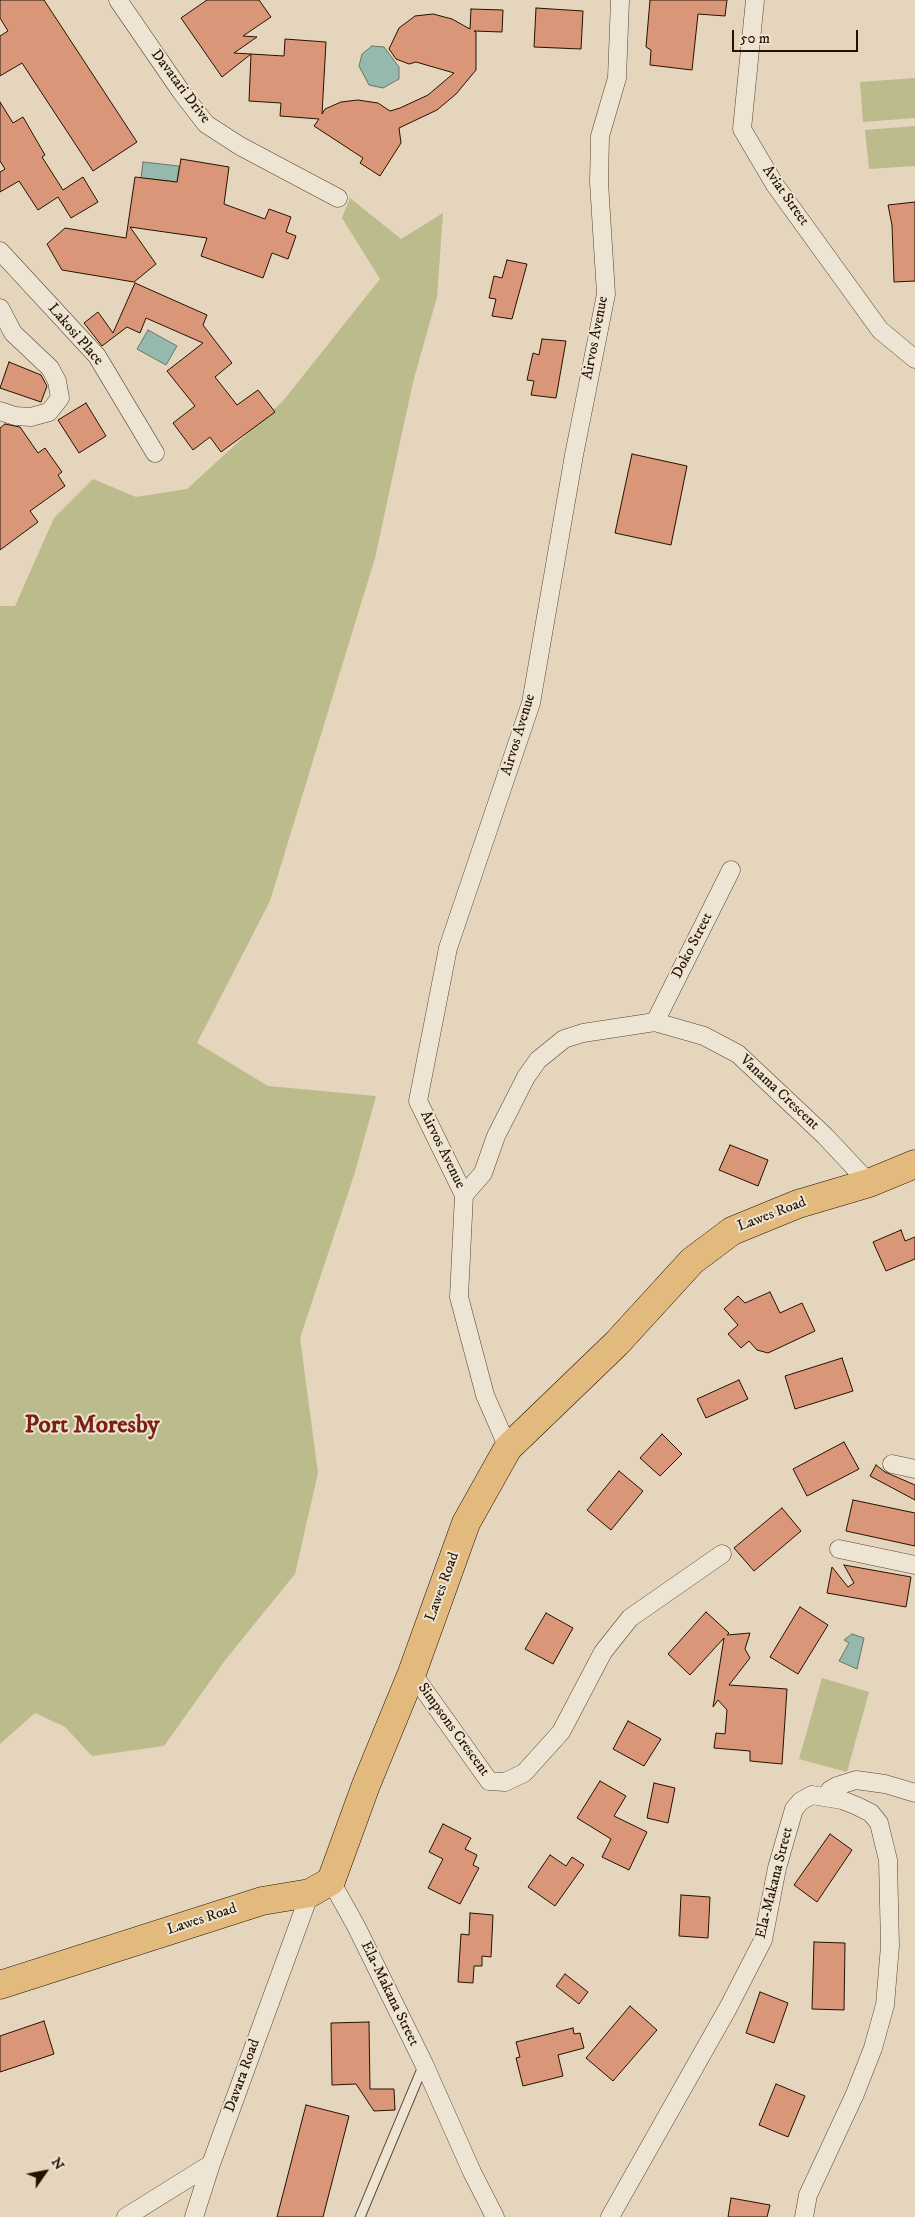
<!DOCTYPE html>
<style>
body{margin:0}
#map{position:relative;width:915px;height:2217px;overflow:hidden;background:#e5d5bc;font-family:"IM FELL DW Pica",serif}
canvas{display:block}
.north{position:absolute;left:20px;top:2147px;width:50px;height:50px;-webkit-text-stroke:4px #eee4d3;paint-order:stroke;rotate:57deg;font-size:14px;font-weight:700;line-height:20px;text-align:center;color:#251200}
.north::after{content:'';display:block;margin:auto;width:18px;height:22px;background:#251200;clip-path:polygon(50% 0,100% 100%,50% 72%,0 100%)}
.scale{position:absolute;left:732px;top:30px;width:126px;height:22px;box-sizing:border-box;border:2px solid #251200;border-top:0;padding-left:6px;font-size:15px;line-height:18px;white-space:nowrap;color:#251200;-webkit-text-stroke:4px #eee4d3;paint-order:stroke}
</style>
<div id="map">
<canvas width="915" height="2217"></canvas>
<div class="north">N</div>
<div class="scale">50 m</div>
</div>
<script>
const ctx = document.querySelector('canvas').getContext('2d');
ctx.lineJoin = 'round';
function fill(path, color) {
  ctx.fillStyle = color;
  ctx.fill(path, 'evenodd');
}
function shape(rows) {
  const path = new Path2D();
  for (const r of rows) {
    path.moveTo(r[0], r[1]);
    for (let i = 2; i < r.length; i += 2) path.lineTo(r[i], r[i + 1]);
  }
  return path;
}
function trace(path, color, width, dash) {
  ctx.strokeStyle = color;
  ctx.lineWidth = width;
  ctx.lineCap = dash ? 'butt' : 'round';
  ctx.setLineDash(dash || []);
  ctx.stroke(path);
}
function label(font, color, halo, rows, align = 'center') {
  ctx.font = font + ' "IM FELL DW Pica",serif';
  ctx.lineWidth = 4;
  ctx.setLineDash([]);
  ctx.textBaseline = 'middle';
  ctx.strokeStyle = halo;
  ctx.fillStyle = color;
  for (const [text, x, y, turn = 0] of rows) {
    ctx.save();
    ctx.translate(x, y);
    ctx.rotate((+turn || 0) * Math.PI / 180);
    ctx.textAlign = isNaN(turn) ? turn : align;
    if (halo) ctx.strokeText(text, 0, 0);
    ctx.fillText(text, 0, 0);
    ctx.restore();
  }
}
fill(shape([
 [915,78,915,118,863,122,860,82],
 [915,126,915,166,869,169,865,130],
 [350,198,401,239,443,213,437,297,413,382,375,558,270,901,197,1043,268,1086,376,1096,355,1172,300,1338,318,1473,295,1574,226,1659,164,1746,92,1756,65,1727,35,1713,0,1744,0,606,15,606,54,518,93,479,136,497,187,489,283,401,380,279,342,218],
 [822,1678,869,1692,847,1772,799,1759]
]), '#bbbb8c');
const water = shape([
 [372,46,384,47,399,67,399,79,383,88,369,85,359,66,362,54,372,46],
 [143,162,179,166,177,182,141,178,143,162],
 [148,330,177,346,166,365,137,349,148,330],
 [852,1634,864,1638,857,1669,839,1661,849,1643,844,1640,852,1634]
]);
fill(water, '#96b9ae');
trace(water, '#697668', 1);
const building = shape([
 [0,0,44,0,137,142,93,171,22,63,0,76,0,36,8,31,0,18,0,0],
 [207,0,259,0,271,17,243,36,257,37,234,53,251,54,222,77,181,18,207,0],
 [650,0,727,0,725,16,698,14,692,70,650,65,651,50,646,47,650,0],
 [536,8,583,11,581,49,534,47,536,8],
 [471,9,503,10,502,32,474,31,476,32,476,70,456,94,437,110,399,128,401,143,380,176,360,163,363,158,314,126,319,119,280,116,281,103,249,101,251,54,284,56,285,39,326,42,322,114,325,109,341,102,358,100,378,103,390,111,400,108,428,95,454,73,416,62,409,64,396,59,389,49,399,28,415,16,433,14,452,19,470,29,471,9],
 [0,102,13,123,23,117,45,155,42,157,63,190,83,177,98,202,71,218,58,197,38,210,19,181,0,192,0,172,5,169,0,161,0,102],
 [181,159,229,167,224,204,265,219,269,209,291,217,286,232,296,236,288,259,272,253,263,278,201,256,207,238,130,227,156,264,134,282,62,270,47,244,65,228,126,238,135,177,177,182,181,159],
 [915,202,915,281,894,282,892,225,888,205,915,202],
 [507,260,527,264,512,319,492,316,496,299,489,298,494,276,502,278,507,260],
 [135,283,207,315,203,325,232,363,215,377,237,405,258,390,275,412,221,452,210,437,193,450,173,423,195,406,167,371,203,343,146,318,140,333,127,327,102,346,84,323,98,312,113,333,135,283],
 [542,339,566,341,556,398,531,395,534,381,527,380,533,353,539,355,542,339],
 [9,362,41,375,47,386,41,402,0,388,9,362],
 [86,403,106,436,79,453,58,420,86,403],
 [5,424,20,427,38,453,45,448,62,472,58,475,65,486,30,511,38,522,0,550,0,428,5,424],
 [632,454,687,466,671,545,615,533,632,454],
 [730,1145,768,1160,758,1186,719,1170,730,1145],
 [901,1230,905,1241,915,1237,915,1259,886,1271,873,1242,901,1230],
 [770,1292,780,1313,802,1303,815,1331,768,1353,757,1350,749,1341,741,1348,728,1334,738,1325,724,1309,738,1296,745,1303,770,1292],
 [842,1358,853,1391,795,1409,785,1376,842,1358],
 [739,1380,748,1399,706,1418,697,1399,739,1380],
 [662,1434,682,1454,660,1476,640,1458,662,1434],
 [844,1442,859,1469,807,1496,793,1469,844,1442],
 [876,1465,885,1472,915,1485,915,1500,870,1476,876,1465],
 [619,1471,643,1491,611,1530,587,1510,619,1471],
 [853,1500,915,1513,915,1546,846,1531,853,1500],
 [782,1508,801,1531,754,1571,734,1548,782,1508],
 [844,1565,911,1577,906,1607,827,1593,832,1567,848,1587,854,1583,844,1565],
 [800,1607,828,1625,798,1674,770,1657,800,1607],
 [706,1612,729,1633,727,1635,750,1633,745,1649,750,1658,729,1685,787,1689,782,1764,750,1761,750,1751,714,1748,716,1733,725,1734,727,1710,718,1700,713,1707,724,1638,690,1675,668,1654,706,1612],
 [546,1613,573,1628,553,1664,525,1649,546,1613],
 [628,1721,661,1739,644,1766,613,1749,628,1721],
 [600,1781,626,1796,614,1816,647,1832,629,1870,602,1857,611,1839,577,1818,600,1781],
 [654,1783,675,1788,668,1823,647,1818,654,1783],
 [443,1824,471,1838,465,1849,477,1855,473,1865,479,1868,460,1904,428,1888,443,1859,429,1852,443,1824],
 [830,1834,852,1850,817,1902,794,1885,830,1834],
 [550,1855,566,1866,572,1857,584,1865,555,1906,528,1887,550,1855],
 [681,1895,710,1897,708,1938,679,1936,681,1895],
 [470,1913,493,1915,491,1957,482,1956,482,1966,474,1966,473,1983,458,1982,461,1934,469,1935,470,1913],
 [814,1942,845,1943,844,2010,812,2009,814,1942],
 [565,1974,588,1992,579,2004,556,1986,565,1974],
 [760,1992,788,2003,774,2043,746,2033,760,1992],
 [630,2006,657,2030,613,2081,586,2058,630,2006],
 [44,2021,54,2054,0,2072,0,2036,44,2021],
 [369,2022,370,2089,394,2089,395,2110,374,2111,356,2084,332,2085,331,2023,369,2022],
 [573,2028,574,2034,580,2033,584,2048,558,2055,563,2076,523,2086,516,2058,520,2057,516,2042,573,2028],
 [776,2084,805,2096,788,2137,759,2125,776,2084],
 [306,2105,349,2116,323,2217,277,2217,306,2105],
 [731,2198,770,2205,767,2217,728,2217,731,2198]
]);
fill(building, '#da9678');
trace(building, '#251200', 1);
const lane = shape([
 [360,2217,424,2064]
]);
const street = shape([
 [118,0,182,93,206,124,240,146,338,198],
 [755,0,742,129,775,185,880,330,915,359],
 [0,251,97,356,155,453],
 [0,308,13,333,50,368,57,381,60,398,49,412,31,417,15,416,0,411],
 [655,1022,731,870],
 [464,1195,483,1173,496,1136,526,1077,538,1060,564,1039,583,1033,655,1022,704,1036,738,1054,825,1136,869,1183],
 [508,1448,485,1395,459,1297,464,1195,418,1101,448,948,531,703,574,455,606,294,599,182,600,136,617,78,620,0],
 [892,1464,915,1469],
 [839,1549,915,1565],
 [412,1673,489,1781,505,1782,524,1773,561,1732,603,1652,630,1618,722,1554],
 [826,1797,830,1790,837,1786,856,1780,885,1784,915,1793],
 [331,1881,356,1926,424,2064,472,2172,495,2217],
 [126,2217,211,2164,310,1893],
 [194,2217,211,2164],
 [610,2217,728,2008,763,1940,777,1868,794,1809,801,1801,812,1795,842,1800,857,1806,871,1813,879,1823,888,1860,890,1946,885,2005,873,2048,855,2094,808,2195,804,2217]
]);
const primary = shape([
 [0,1985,262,1901,310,1893,331,1881,366,1785,412,1673,466,1523,508,1448,617,1343,692,1261,732,1231,798,1204,869,1183,915,1164]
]);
trace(lane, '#55432f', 11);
trace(street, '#55432f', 19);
trace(primary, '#251200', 29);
trace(lane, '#eee4d3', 9);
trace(street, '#eee4d3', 18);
trace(primary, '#e2ba7e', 28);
label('15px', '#251200', '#eee4d3', [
 ["Davatari Drive",180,87,53],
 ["Aviat Street",785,196,55],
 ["Lakosi Place",75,335,49],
 ["Airvos Avenue",596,338,-79],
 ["Airvos Avenue",519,735,-73],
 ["Doko Street",693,946,-63],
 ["Vanama Crescent",779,1093,43],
 ["Airvos Avenue",442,1150,64],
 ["Lawes Road",772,1215,-21],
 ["Lawes Road",443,1587,-70],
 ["Simpsons Crescent",453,1730,54],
 ["Ela-Makana Street",775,1883,-76],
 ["Lawes Road",202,1920,-18],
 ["Ela-Makana Street",389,1994,64],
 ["Davara Road",243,2076,-70]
]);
label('bold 25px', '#7a1f14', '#eee4d3', [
 ["Port Moresby",92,1427]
]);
</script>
